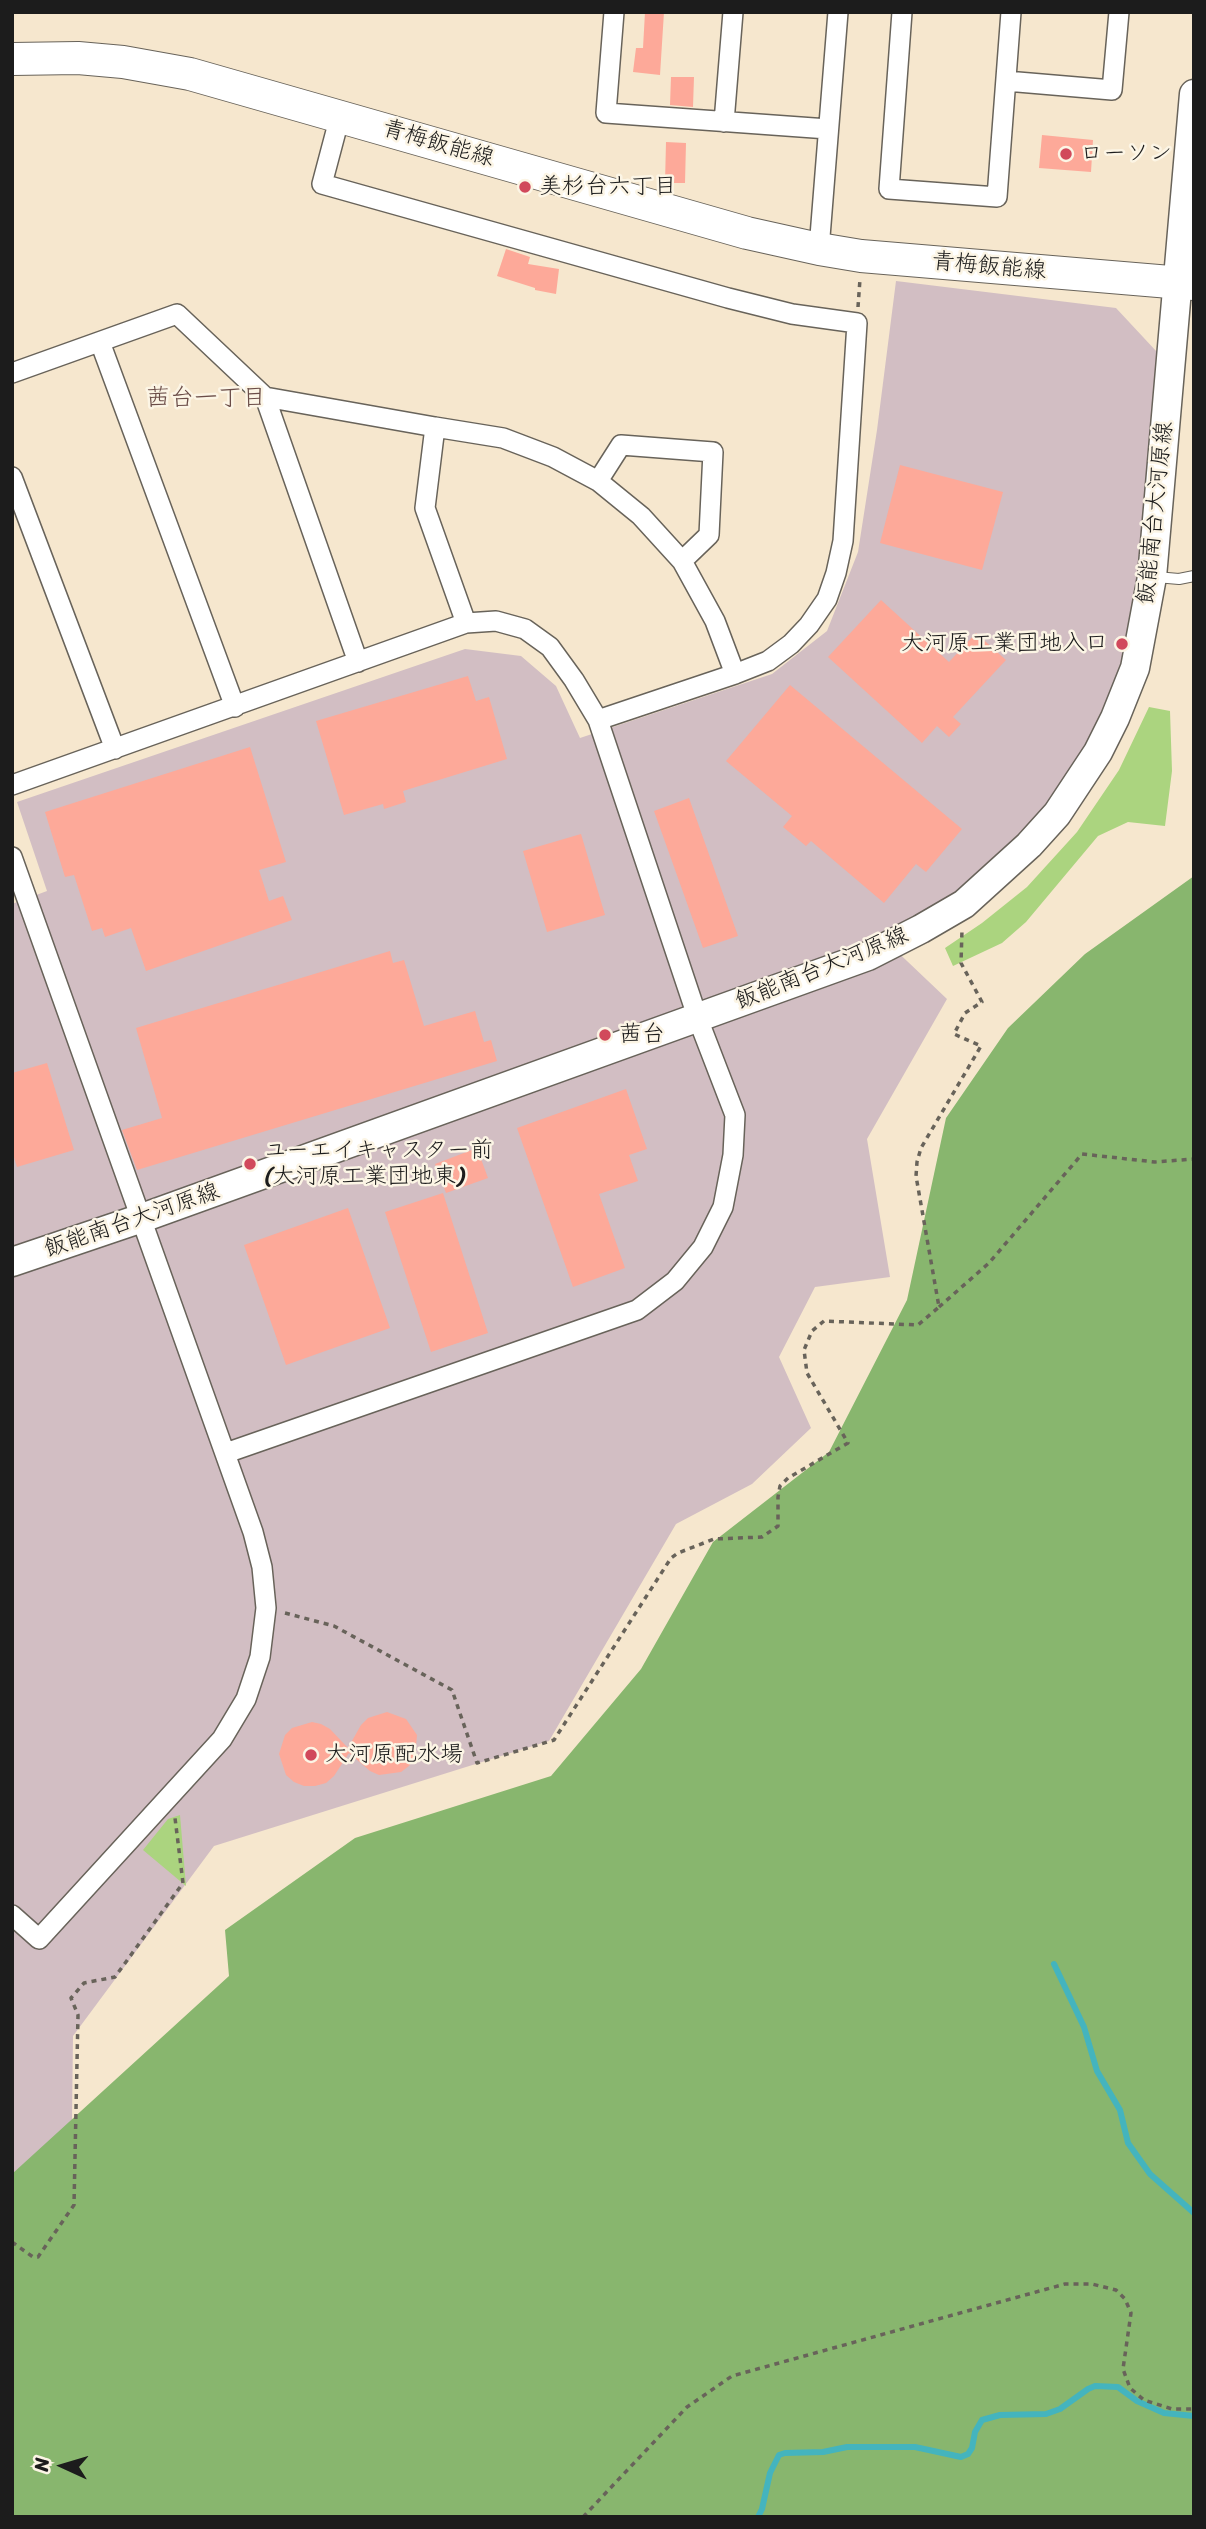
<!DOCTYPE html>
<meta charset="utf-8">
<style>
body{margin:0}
#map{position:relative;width:1206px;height:2529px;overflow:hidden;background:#f6e7ce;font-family:Sriracha,sans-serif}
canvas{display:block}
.frame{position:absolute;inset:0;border:14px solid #1c1c1c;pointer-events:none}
.north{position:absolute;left:28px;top:2431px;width:70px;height:70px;-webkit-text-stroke:5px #fcf5e5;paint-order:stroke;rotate:274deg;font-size:19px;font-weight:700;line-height:28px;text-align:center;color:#1c1c1c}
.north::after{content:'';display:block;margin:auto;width:24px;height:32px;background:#1c1c1c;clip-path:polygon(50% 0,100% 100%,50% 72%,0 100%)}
</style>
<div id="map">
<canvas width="1206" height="2529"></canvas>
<div class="frame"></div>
<div class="north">N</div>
</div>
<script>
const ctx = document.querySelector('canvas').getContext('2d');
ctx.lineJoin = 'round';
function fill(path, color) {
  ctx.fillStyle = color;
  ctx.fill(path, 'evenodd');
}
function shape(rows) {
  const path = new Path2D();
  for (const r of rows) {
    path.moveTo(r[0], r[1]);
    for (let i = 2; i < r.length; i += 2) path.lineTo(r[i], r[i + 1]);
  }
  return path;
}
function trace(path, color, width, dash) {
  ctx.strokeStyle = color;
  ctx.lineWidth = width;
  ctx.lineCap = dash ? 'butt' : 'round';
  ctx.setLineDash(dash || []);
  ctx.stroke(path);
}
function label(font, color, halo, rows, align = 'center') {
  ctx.font = font + ' Sriracha,"Klee One",sans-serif';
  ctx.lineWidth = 5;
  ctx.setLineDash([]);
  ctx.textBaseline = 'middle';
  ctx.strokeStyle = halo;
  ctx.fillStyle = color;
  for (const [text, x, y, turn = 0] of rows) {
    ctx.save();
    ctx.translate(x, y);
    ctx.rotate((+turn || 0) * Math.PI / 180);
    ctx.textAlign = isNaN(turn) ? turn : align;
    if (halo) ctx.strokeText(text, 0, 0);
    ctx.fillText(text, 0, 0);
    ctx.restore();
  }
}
fill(shape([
 [896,281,1116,308,1157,352,1144,565,1121,671,1072,778,978,884,887,942,947,999,867,1139,890,1277,815,1287,779,1357,811,1428,752,1484,676,1524,549,1741,214,1846,73,2036,71,2203,12,2234,12,904,47,891,17,802,465,649,521,656,556,686,580,738,772,674,827,631,858,552,877,430]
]), '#d2bec3');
fill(shape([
 [1149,707,1170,711,1172,771,1165,826,1128,822,1098,836,1026,922,1002,943,953,966,945,948,982,923,1027,887,1077,832,1119,770],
 [180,1815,186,1886,143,1850,168,1819]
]), '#abd47f');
fill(shape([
 [1194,876,1194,2517,12,2517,12,2174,229,1976,225,1930,355,1838,551,1776,641,1669,713,1542,829,1452,907,1300,946,1118,1008,1028,1085,954]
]), '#88b66e');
trace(shape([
 [1054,1964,1084,2027,1097,2071,1120,2110,1128,2143,1150,2174,1194,2213],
 [758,2517,762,2509,770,2473,779,2455,785,2453,823,2452,847,2447,915,2447,961,2457,968,2454,972,2448,975,2432,982,2420,1000,2415,1046,2414,1060,2409,1088,2389,1095,2386,1118,2387,1137,2401,1164,2413,1194,2416]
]), '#44b4be', 6);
fill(shape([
 [645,12,664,12,660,75,633,72,636,48,643,48],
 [671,77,694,77,693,107,670,105],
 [1042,135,1093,140,1091,172,1039,168],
 [666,142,686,143,685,183,665,183],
 [506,249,530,257,528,264,559,269,556,294,535,290,535,288,497,276],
 [900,465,1003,492,982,570,880,543],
 [881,600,949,662,976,633,1006,660,953,717,961,724,949,737,937,726,922,743,828,657],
 [468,676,476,701,489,697,507,759,403,791,406,802,384,809,383,804,344,815,316,721],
 [790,685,962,829,926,872,916,864,884,903,811,841,806,846,783,827,792,816,726,761],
 [250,747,286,862,259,870,269,901,283,896,292,920,146,971,131,928,105,937,102,928,92,931,74,875,65,877,45,812],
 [689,798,738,936,703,948,654,811],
 [581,834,605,915,547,932,523,851],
 [390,951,393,963,404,960,424,1026,475,1011,484,1042,491,1040,497,1061,137,1170,122,1130,162,1118,136,1028],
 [47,1063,74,1150,17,1167,12,1151,12,1073],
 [626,1089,647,1149,629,1155,638,1181,599,1194,625,1268,573,1287,517,1128],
 [477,1148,488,1178,446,1193,435,1164],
 [443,1193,488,1333,431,1352,385,1212],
 [348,1208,390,1328,286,1365,244,1245],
 [387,1712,406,1719,417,1735,415,1757,409,1766,401,1772,379,1775,370,1771,349,1753,334,1776,326,1783,315,1786,304,1786,294,1782,286,1775,279,1754,285,1735,292,1728,312,1722,321,1724,330,1729,348,1748,361,1725,368,1718]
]), '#fda999');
const lane = shape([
 [1156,577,1179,579,1194,576]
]);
const street = shape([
 [614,12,606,113,828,129],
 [902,12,889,189,997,197,1011,12],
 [1006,81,1112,90,1119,12],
 [340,116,322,184,728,298,792,314,857,323,843,541,836,573,827,599,809,625,791,644,768,661,735,674,598,720],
 [724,122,733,12],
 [819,249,838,12],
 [100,342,235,707],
 [12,373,177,314,265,397],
 [12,477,115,749],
 [598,481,621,445,713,452,709,535,682,561],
 [466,623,425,508,435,427,503,438,553,457,598,481,641,516,682,561,715,621,735,674],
 [358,662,265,397,435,427],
 [12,785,466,623,496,621,525,629,550,647,574,680,598,720,698,1019,735,1115,733,1155,723,1207,703,1247,675,1281,637,1310,226,1453],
 [12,857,253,1532,262,1567,266,1608,260,1657,246,1699,222,1739,39,1939,12,1915]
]);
const secondary = shape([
 [12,1262,142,1218,868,956,921,929,964,904,1029,845,1057,814,1098,752,1115,718,1135,668,1152,577,1194,94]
]);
const primary = shape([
 [12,59,78,58,123,62,190,74,747,233,819,249,861,256,1194,284]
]);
trace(lane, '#68635a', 12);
trace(street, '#68635a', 22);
trace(secondary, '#68635a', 31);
trace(primary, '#68635a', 34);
trace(shape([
 [858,307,860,279],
 [939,1307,989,1263,1082,1154,1155,1162,1194,1159],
 [285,1613,334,1626,452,1690,477,1763,554,1740,671,1558,678,1553,714,1539,762,1537,778,1526,778,1497,780,1486,788,1478,848,1443,807,1373,804,1350,812,1331,824,1321,918,1325,939,1307,916,1176,917,1162,921,1148,981,1046,954,1034,965,1013,982,1002,961,963,962,930],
 [12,2242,33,2257,38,2257,74,2205,78,2015,71,1998,84,1983,115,1977,183,1883,175,1818],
 [583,2517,687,2407,732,2376,1065,2284,1092,2284,1116,2290,1125,2299,1131,2313,1123,2369,1130,2388,1144,2400,1172,2409,1194,2409]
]), '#68635a', 3.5, [5, 5]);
trace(lane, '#fff', 10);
trace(street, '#fff', 19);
trace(secondary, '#fff', 28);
trace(primary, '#fff', 32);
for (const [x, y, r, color] of [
 [1066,154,7,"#d1495b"],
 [525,187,7,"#d1495b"],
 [1122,644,7,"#d1495b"],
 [605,1035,7,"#d1495b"],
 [250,1164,7,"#d1495b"],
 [311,1755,7,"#d1495b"]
]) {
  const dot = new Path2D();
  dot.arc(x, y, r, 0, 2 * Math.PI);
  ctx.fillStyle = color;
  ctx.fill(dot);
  trace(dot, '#fcf5e5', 2.5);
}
label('23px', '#1c1c1c', '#fcf5e5', [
 ["青梅飯能線",438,144,16],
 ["青梅飯能線",989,267,5],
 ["飯能南台大河原線",1156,513,-84],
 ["飯能南台大河原線",822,969,-22],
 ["飯能南台大河原線",132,1221,-19]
]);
label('23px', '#1c1c1c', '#fcf5e5', [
 ["ローソン",1080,154],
 ["美杉台六丁目",539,187],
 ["大河原工業団地入口",1108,644,"right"],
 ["茜台",619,1035],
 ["ユーエイキャスター前",264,1151],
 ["(大河原工業団地東)",264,1177],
 ["大河原配水場",325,1755]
], 'left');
label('24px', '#6b4d48', '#fcf5e5', [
 ["茜台一丁目",206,399]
]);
</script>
